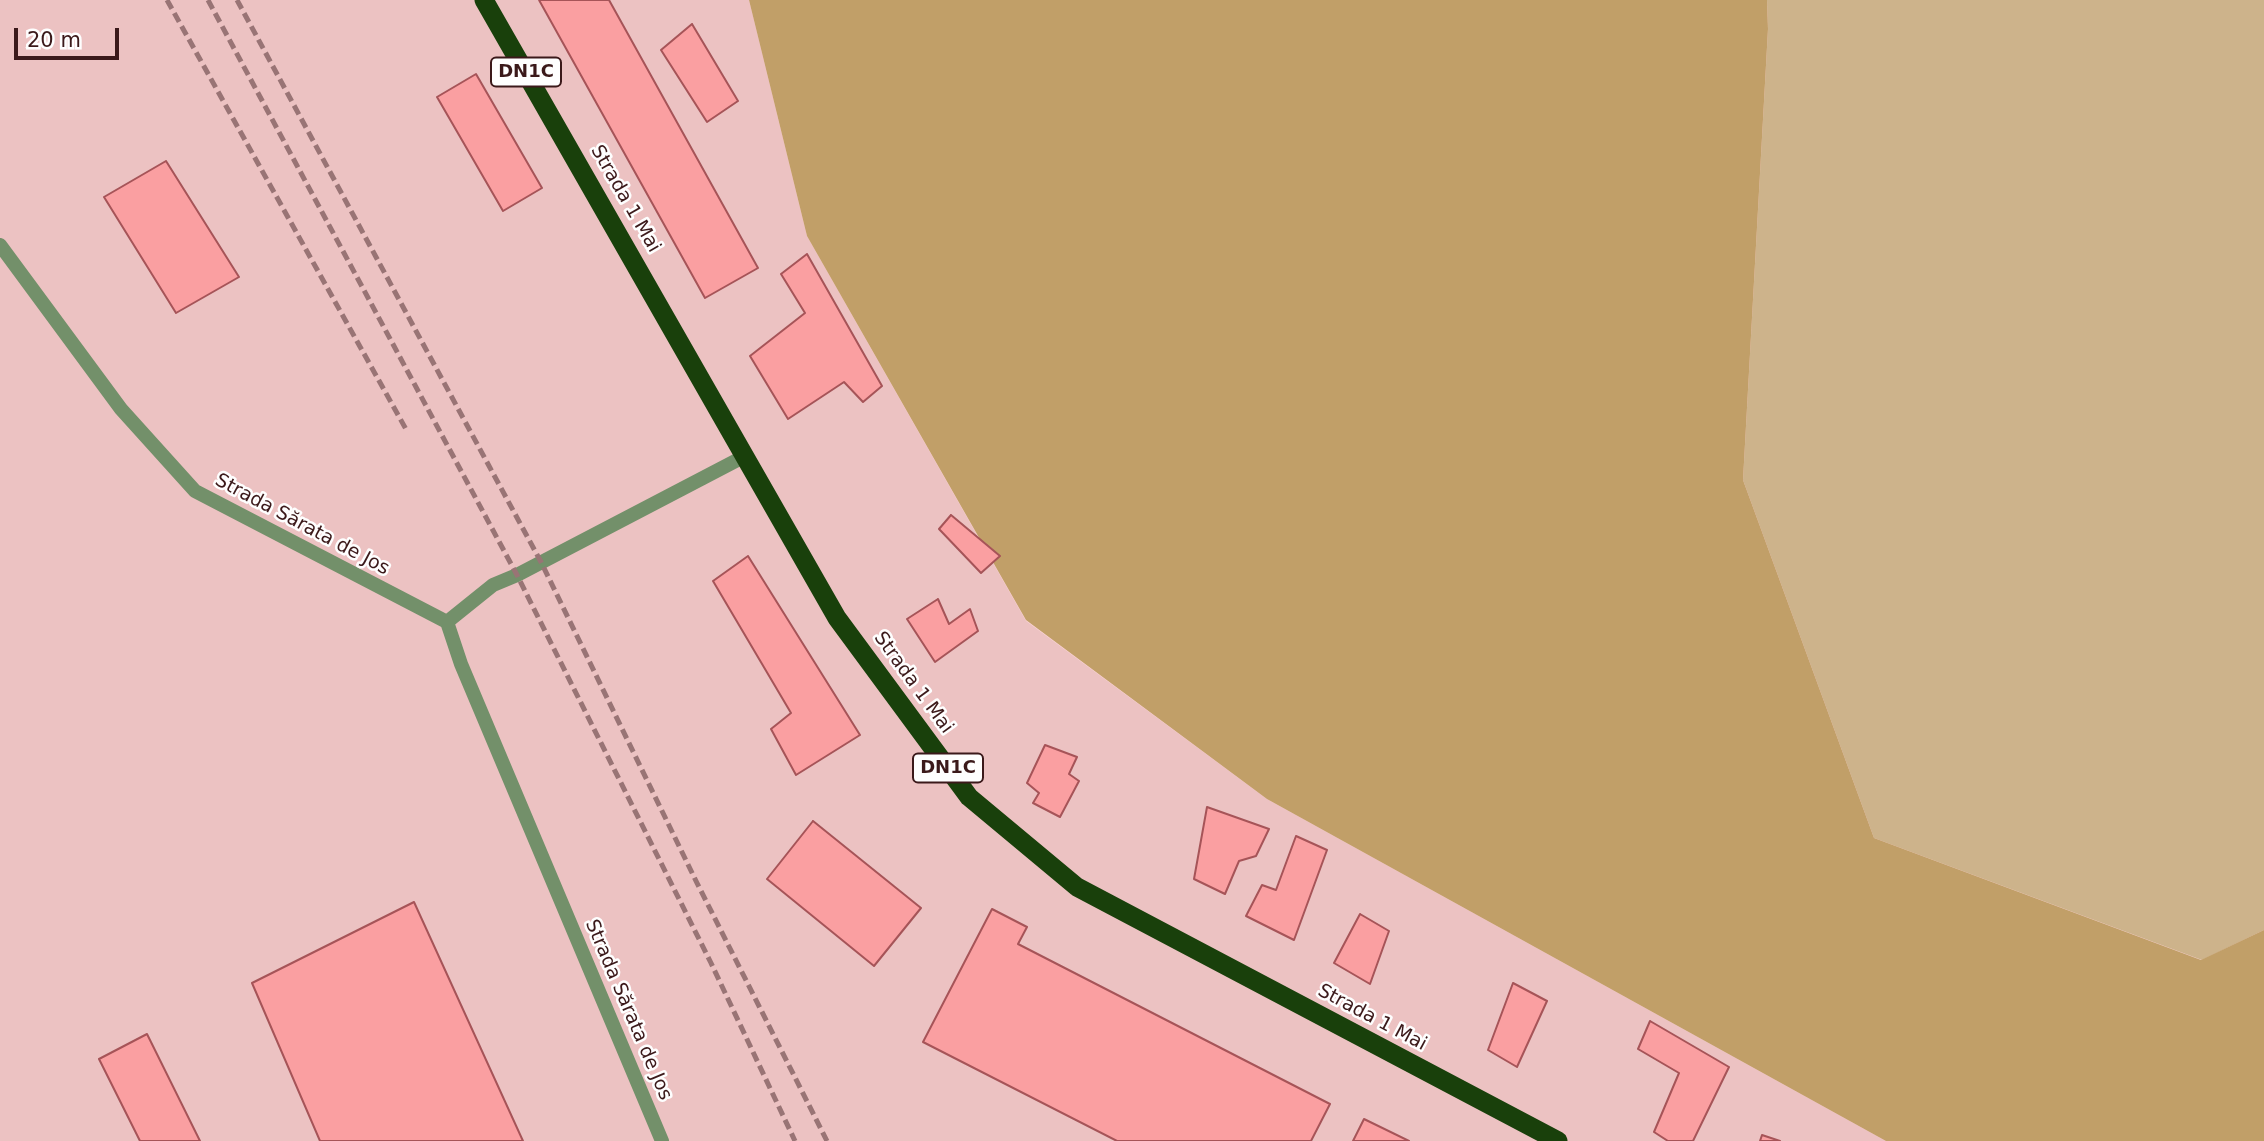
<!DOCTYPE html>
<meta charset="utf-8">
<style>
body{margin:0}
#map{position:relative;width:2264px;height:1141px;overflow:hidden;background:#f9d2d2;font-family:"DejaVu Sans",sans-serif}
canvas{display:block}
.scale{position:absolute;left:14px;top:28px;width:105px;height:32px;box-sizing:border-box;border:4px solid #3b191a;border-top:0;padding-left:9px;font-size:21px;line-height:24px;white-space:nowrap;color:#3b191a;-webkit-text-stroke:5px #fefefe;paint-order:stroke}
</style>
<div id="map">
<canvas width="2264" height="1141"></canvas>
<div class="scale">20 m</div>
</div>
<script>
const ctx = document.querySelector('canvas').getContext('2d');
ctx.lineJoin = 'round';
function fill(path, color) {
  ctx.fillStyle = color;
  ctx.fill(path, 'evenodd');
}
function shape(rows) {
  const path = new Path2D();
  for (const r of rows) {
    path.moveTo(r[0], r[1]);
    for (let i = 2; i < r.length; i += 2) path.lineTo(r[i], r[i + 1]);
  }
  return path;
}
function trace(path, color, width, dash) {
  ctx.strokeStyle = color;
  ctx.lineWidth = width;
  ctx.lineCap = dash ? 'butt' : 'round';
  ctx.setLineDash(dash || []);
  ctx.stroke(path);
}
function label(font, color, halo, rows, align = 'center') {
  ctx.font = font + ' "DejaVu Sans",sans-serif';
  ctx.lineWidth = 5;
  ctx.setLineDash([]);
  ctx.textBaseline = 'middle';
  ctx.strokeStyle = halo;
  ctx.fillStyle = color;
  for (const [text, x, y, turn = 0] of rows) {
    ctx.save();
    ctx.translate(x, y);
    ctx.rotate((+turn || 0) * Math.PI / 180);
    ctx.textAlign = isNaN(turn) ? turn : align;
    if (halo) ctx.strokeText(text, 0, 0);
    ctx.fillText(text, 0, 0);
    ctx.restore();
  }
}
fill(shape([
 [0,0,749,0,807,236,1026,621,1267,799,1886,1141,0,1141]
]), '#ecc2c2');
fill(shape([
 [1767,0,2264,0,2264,930,2202,960,1874,838,1743,480,1768,29]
]), '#cdb38b');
fill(shape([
 [749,0,1767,0,1768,29,1743,480,1874,838,2201,960,2264,930,2264,1141,1886,1141,1267,799,1026,620,807,236]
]), '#c19f68');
const building = shape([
 [539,0,609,0,758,268,705,298,539,0],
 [692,24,738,101,707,122,661,50,692,24],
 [476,74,542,188,503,211,437,97,476,74],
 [166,161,239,277,176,313,104,197,166,161],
 [807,254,882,386,863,402,844,382,788,419,750,356,805,313,781,274,807,254],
 [951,515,1000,556,981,573,939,529,951,515],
 [748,556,860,735,796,775,771,729,791,713,713,581,748,556],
 [938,599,949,624,970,609,978,631,935,662,907,619,938,599],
 [1045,745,1077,757,1069,774,1079,781,1060,817,1033,803,1039,793,1027,783,1045,745],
 [1207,807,1269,829,1256,856,1239,861,1225,894,1194,879,1207,807],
 [813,821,921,908,874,966,767,879,813,821],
 [1296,836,1327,850,1294,940,1246,916,1262,885,1276,890,1296,836],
 [414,902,523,1141,320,1141,252,983,414,902],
 [992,909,1027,927,1018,944,1330,1104,1311,1141,1117,1141,923,1042,992,909],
 [1360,914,1389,931,1370,984,1334,963,1360,914],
 [1513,983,1547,1001,1517,1067,1488,1050,1513,983],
 [1650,1021,1729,1067,1693,1141,1668,1141,1654,1132,1679,1073,1638,1049,1650,1021],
 [147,1034,200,1141,140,1141,99,1059,147,1034],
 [1364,1119,1409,1141,1353,1141,1364,1119],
 [1762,1135,1780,1141,1760,1141,1762,1135]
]);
fill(building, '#fa9fa1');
trace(building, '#a65458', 2);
trace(shape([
 [0,245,121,409,195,491,447,622],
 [662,1141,461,664,447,622,493,585,517,575,745,456]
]), '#73906a', 14);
trace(shape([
 [484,0,837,618,969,797,1077,887,1558,1141]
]), '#19400b', 19);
trace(shape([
 [167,0,407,431],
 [208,0,517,575,711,963,795,1141],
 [237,0,541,562,697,883,827,1141]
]), '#997475', 5, [10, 5]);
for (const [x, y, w] of [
 [526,72,70],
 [948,768,70]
]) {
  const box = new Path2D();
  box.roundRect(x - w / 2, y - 14.5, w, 29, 5);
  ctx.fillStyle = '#fefefe';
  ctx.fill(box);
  trace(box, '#3b191a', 2);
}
label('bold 18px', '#3b191a', null, [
 ["DN1C",526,72],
 ["DN1C",948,768]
]);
label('19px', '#3b191a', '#fefefe', [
 ["Strada 1 Mai",625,199,60],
 ["Strada Sărata de Jos",302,525,28],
 ["Strada 1 Mai",913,683,54],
 ["Strada Sărata de Jos",628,1010,67],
 ["Strada 1 Mai",1372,1018,28]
]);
</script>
